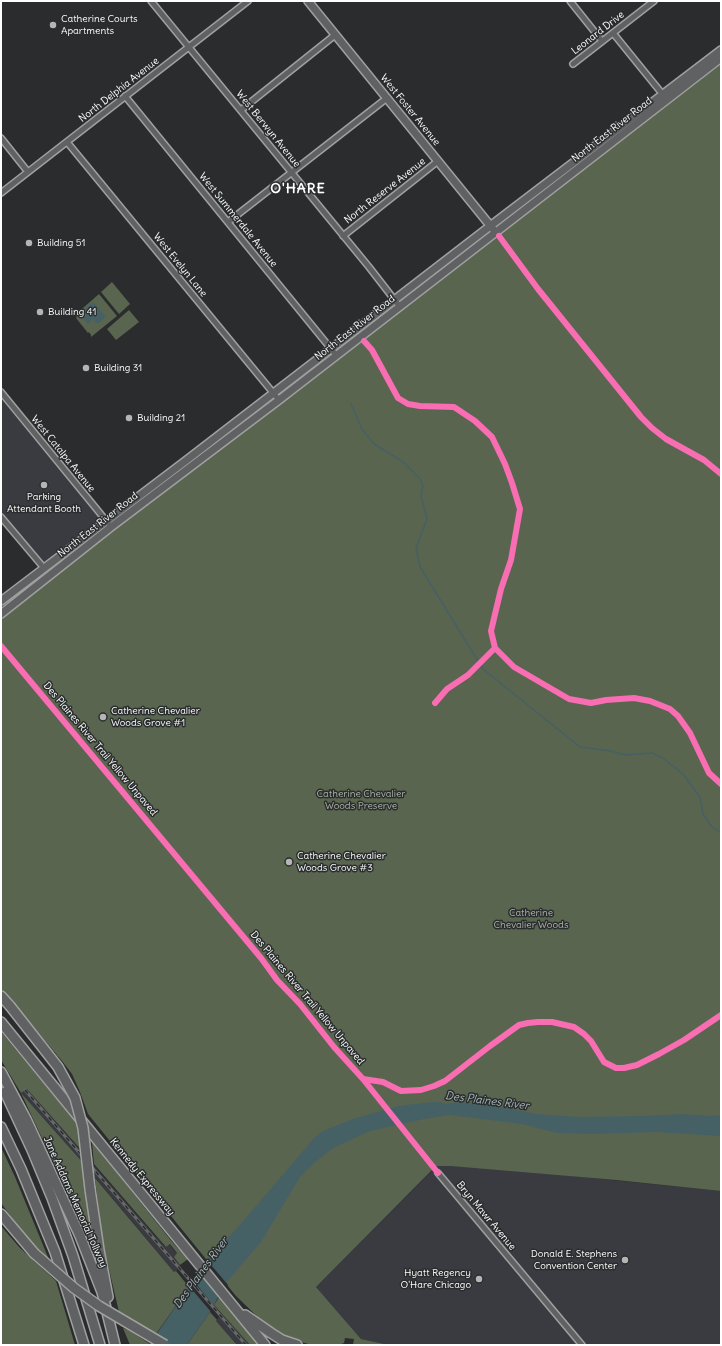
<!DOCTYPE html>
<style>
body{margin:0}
#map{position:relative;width:722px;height:1346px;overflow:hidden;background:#2b2c2d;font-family:Delius,sans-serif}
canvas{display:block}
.frame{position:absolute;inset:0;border:2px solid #fff;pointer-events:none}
</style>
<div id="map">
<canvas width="722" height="1346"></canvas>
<div class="frame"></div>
</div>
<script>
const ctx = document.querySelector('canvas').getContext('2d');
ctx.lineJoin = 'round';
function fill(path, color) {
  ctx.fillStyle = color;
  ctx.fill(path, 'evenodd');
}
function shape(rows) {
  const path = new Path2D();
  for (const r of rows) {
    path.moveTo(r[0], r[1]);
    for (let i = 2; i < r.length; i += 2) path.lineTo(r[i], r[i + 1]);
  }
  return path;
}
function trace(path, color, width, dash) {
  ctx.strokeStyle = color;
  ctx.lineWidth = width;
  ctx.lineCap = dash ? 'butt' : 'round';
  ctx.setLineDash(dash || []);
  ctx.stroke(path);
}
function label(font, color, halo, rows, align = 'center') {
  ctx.font = font + ' Delius,sans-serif';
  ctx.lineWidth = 3;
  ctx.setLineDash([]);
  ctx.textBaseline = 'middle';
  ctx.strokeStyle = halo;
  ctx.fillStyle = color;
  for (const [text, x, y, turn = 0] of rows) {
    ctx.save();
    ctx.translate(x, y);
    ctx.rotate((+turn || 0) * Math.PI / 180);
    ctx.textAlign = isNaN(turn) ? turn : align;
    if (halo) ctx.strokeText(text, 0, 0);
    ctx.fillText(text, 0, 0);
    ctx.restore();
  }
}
fill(shape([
 [1,393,103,518,41,565,1,516],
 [27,1089,165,1247,169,1244,177,1254,174,1257,180,1265,175,1273,84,1164,21,1093],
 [433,1162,721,1191,721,1345,389,1345,361,1339,316,1287,436,1167],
 [221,1314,231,1324,250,1345,237,1345,216,1321]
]), '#393b40');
fill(shape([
 [721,64,721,1191,616,1180,451,1166,436,1166,316,1287,361,1339,389,1345,353,1345,354,1339,345,1338,344,1343,339,1345,312,1345,294,1340,277,1332,264,1323,236,1296,88,1114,80,1092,72,1074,62,1061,1,988,1,618,92,546,191,472],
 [112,282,130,304,119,314,101,292],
 [99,294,117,316,91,337,91,335,89,332,88,333,76,318,77,317,75,315],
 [129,310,139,322,116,340,107,329],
 [1,1032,80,1127,83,1152,27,1089,21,1093,84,1164,85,1189,92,1234,91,1243,21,1093,1,1060],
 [92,1142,173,1243,188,1259,180,1265,174,1257,177,1253,170,1244,166,1247,94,1164],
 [1,1147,15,1177,50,1262,25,1236,1,1203],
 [95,1178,174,1272,176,1271,189,1287,156,1334,119,1312,102,1239],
 [1,1226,20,1248,56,1281,75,1345,1,1345],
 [219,1297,229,1308,258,1345,250,1345,214,1305],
 [210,1312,217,1320,216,1321,237,1345,187,1345],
 [123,1328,130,1331,150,1344,149,1345,130,1345]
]), '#5a6550');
fill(shape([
 [93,302,106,317,97,324,93,319,88,324,83,318,88,313,85,309],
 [433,1102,439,1102,446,1104,457,1102,496,1106,537,1114,580,1117,643,1116,683,1114,710,1116,721,1115,721,1136,655,1132,593,1134,557,1133,522,1124,449,1115,424,1119,370,1131,333,1148,314,1163,300,1177,261,1242,226,1283,210,1312,187,1345,149,1345,211,1255,238,1227,315,1137,323,1131,353,1119,398,1106]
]), '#456165');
fill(shape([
 [206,1259,228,1285,220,1298,198,1271],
 [192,1279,215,1307,212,1313,188,1285]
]), '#2b2c2d');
trace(shape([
 [351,404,362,429,374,444,402,461,420,479,423,486,421,496,427,519,416,548,420,567,483,669,580,747,611,751,625,755,652,753,663,758,683,774,700,797,703,814,712,827,721,833]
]), '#456165', 1.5);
const street = shape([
 [151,1,369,267,400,307],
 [570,1,602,41],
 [613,33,664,96],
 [573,64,654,1],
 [125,96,336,355],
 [241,110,335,35],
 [1,138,28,172],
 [67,142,279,400],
 [1,193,248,1],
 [228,222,387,98],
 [343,236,438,161],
 [1,392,108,523],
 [1,517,44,568],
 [438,1173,582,1345]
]);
const secondary = shape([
 [308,1,493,229],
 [1,601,188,459,498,220,721,50],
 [1,614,111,527,279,400,721,58]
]);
const highway = shape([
 [1,996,10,1006],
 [1,1022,265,1345],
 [1,1072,26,1119,80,1236,102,1292,115,1345],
 [5,1092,32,1150,52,1198,73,1256,100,1345],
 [1,1127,21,1169,55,1252,84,1345],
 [90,1189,99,1250,108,1297],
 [1,1214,34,1253],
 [245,1315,271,1333,282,1340,297,1345]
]);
trace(street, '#a0a0a0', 8);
trace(secondary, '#a0a0a0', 10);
trace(highway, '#a0a0a0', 12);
trace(street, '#606162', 5);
trace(secondary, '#606162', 7);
trace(highway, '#606162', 9);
const rail = shape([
 [25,1090,246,1345]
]);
trace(rail, '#686969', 3);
trace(rail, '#2a2d2e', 1.5, [4.5]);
const highwayBridge = shape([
 [10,1006,58,1067,75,1098,83,1128,90,1189],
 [34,1253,74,1288,99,1306,165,1345]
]);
trace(highwayBridge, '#a0a0a0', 12, []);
trace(highwayBridge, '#606162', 9);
trace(shape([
 [499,236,538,289,641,417,652,428,666,439,704,460,721,474],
 [364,341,372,350,398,398,408,404,420,406,454,407,475,421,492,437,505,464,512,483,520,509,511,560,501,589,491,631,495,648,514,667,569,699,591,703,606,700,634,698,650,701,670,709,678,716,690,733,709,773,721,784],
 [1,646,261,958,277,980,300,1004,334,1047,363,1079,383,1082,401,1091,421,1090,434,1086,445,1081,490,1046,519,1025,528,1023,538,1022,552,1022,574,1027,584,1034,591,1041,604,1062,616,1068,624,1068,637,1065,659,1054,684,1040,721,1015],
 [435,703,447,689,468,675,495,648],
 [363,1079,438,1173]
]), '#f96db3', 6);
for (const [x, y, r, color] of [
 [53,25,4,"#b5b5b6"],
 [29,243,4,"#b5b5b6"],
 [40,312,4,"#b5b5b6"],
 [86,368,4,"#b5b5b6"],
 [129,418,4,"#b5b5b6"],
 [44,485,4,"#b5b5b6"],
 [103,717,4,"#b5b5b6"],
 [289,862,4,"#b5b5b6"],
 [625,1260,4,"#b5b5b6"],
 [479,1279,4,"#b5b5b6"]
]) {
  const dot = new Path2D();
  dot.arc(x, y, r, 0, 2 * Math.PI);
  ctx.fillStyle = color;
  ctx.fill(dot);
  trace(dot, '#2a2d2e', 1.5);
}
label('10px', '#fff', '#2a2d2e', [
 ["Catherine Courts",61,19],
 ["Apartments",61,31],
 ["Building 51",37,243],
 ["Building 41",48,312],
 ["Building 31",94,368],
 ["Building 21",137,418],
 ["Parking",44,497,"center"],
 ["Attendant Booth",44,509,"center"],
 ["Catherine Chevalier",111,711],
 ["Woods Grove #1",111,723],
 ["Catherine Chevalier",297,856],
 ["Woods Grove #3",297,868],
 ["Donald E. Stephens",617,1254,"right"],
 ["Convention Center",617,1266,"right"],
 ["Hyatt Regency",471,1273,"right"],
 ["O'Hare Chicago",471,1285,"right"]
], 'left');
label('10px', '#fff', '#2a2d2e', [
 ["Leonard Drive",598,33,-38],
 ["North Delphia Avenue",119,90,-38],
 ["West Foster Avenue",410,110,51],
 ["West Berwyn Avenue",268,129,51],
 ["North East River Road",612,130,-38],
 ["North Reserve Avenue",385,191,-38],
 ["West Summerdale Avenue",238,220,51],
 ["West Evelyn Lane",180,265,51],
 ["North East River Road",355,328,-38],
 ["West Catalpa Avenue",63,454,51],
 ["North East River Road",98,525,-38],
 ["Des Plaines River Trail Yellow Unpaved",100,749,50],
 ["Des Plaines River Trail Yellow Unpaved",307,998,50],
 ["Kennedy Expressway",142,1177,51],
 ["Jane Addams Memorial Tollway",75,1202,66],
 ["Bryn Mawr Avenue",486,1216,50]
]);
label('10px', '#b0b6aa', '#2a2d2e', [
 ["Catherine Chevalier",361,794],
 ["Woods Preserve",361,806],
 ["Catherine",531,913],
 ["Chevalier Woods",531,925]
]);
label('italic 11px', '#adbabc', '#2a2d2e', [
 ["Des Plaines River",487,1101,7],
 ["Des Plaines River",201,1273,-54]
]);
ctx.letterSpacing = '1px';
label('bold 14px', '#fff', '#2a2d2e', [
 ["O'HARE",298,189]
]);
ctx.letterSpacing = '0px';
</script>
